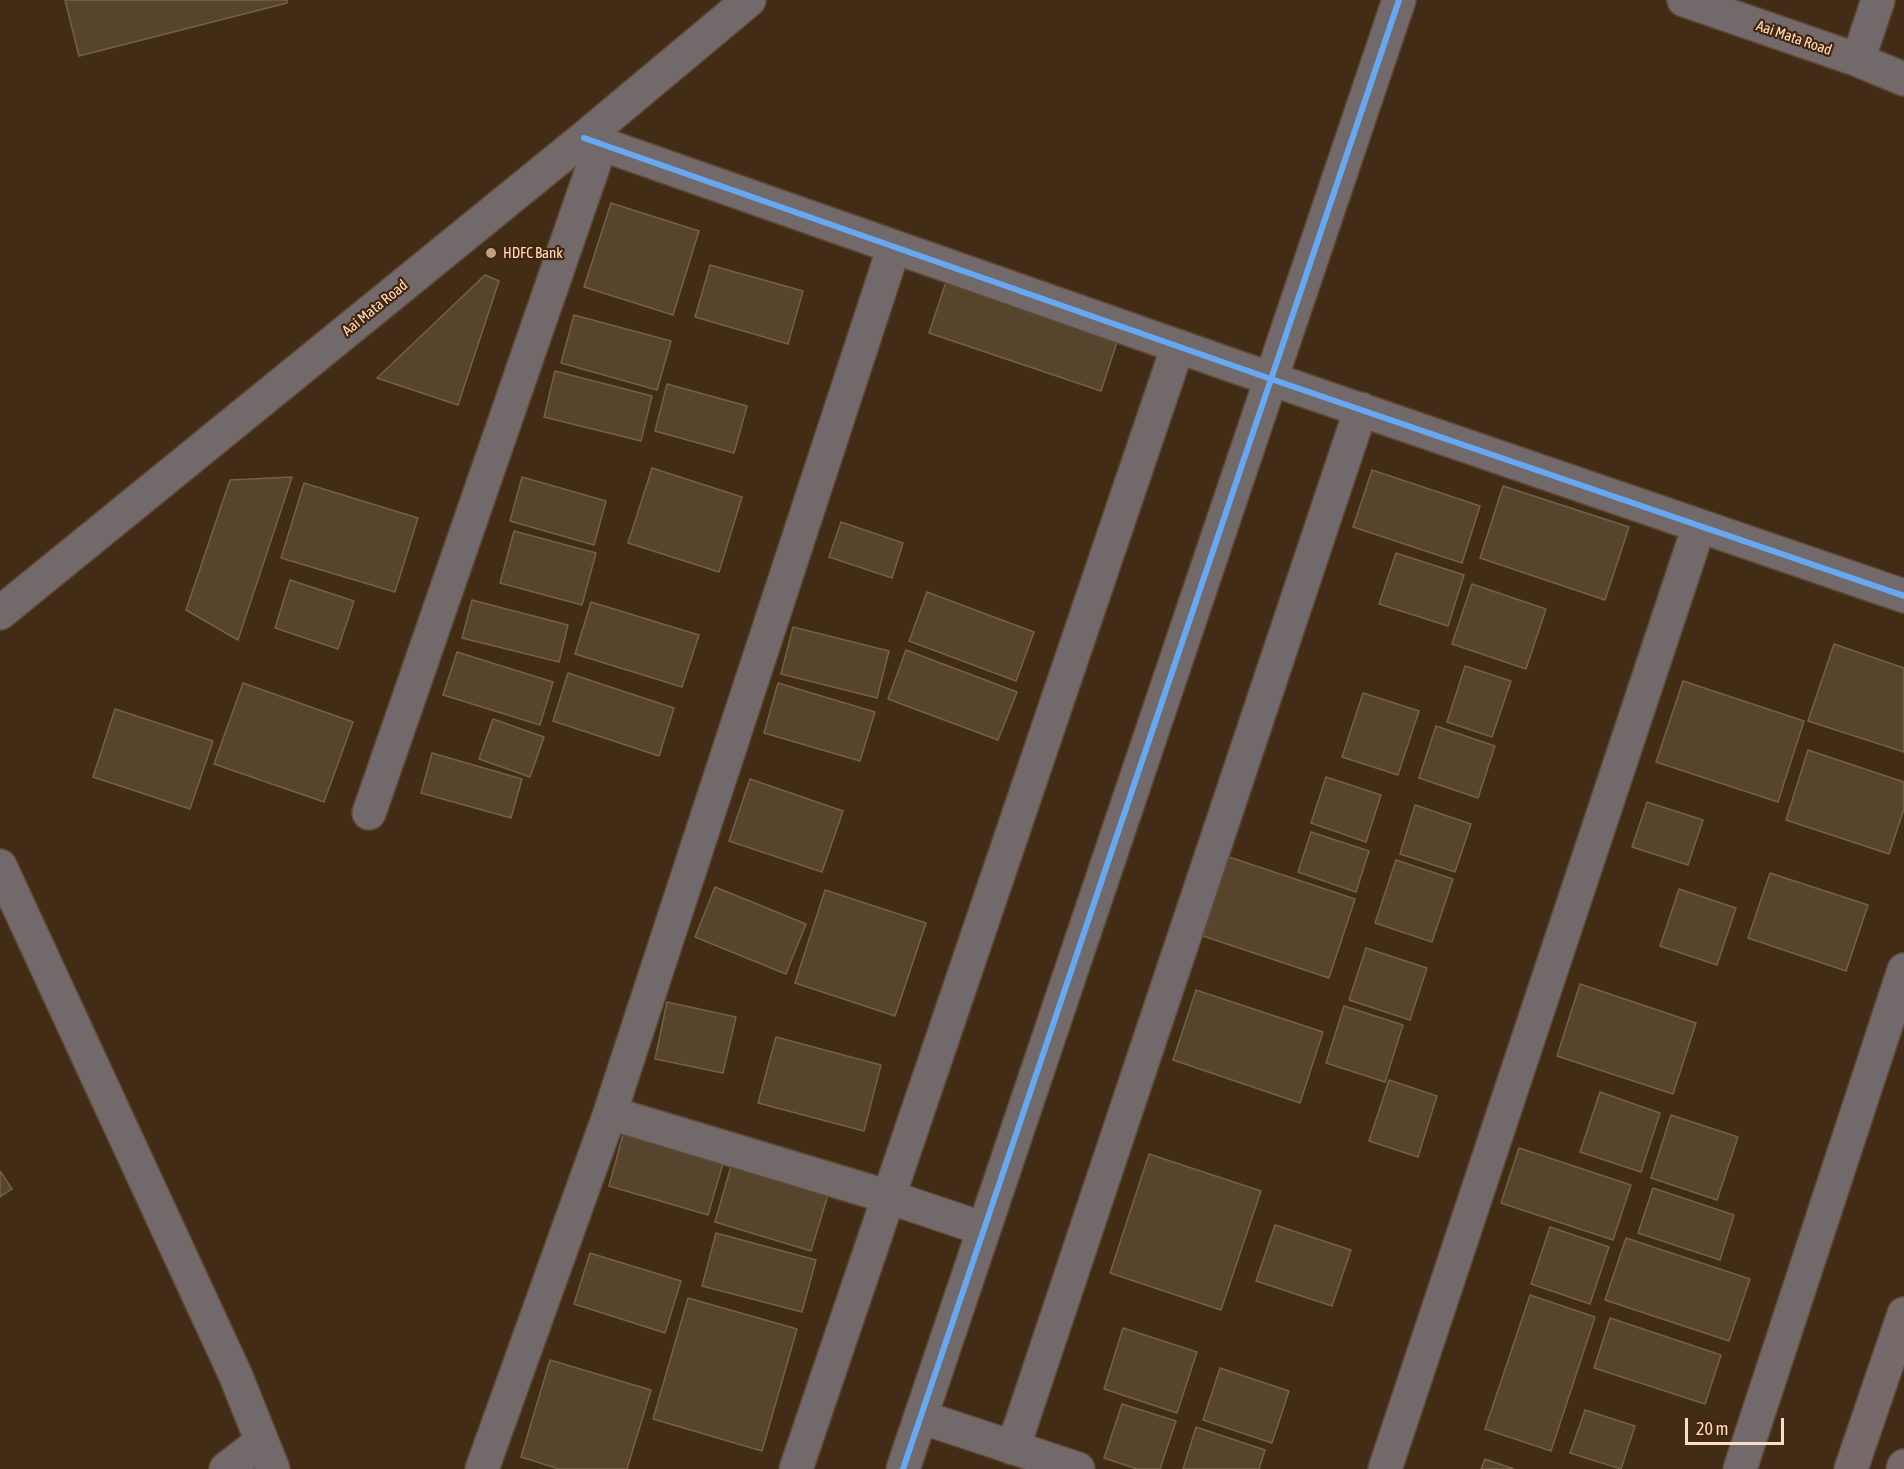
<!DOCTYPE html>
<style>
body{margin:0}
#map{position:relative;width:1904px;height:1469px;overflow:hidden;background:#432c15;font-family:"Asap Condensed",sans-serif}
canvas{display:block}
.scale{position:absolute;left:1685px;top:1418px;width:99px;height:27px;box-sizing:border-box;border:3px solid #fedcc3;border-top:0;padding-left:8px;font-size:18px;line-height:21px;white-space:nowrap;color:#fedcc3;-webkit-text-stroke:4px #44250b;paint-order:stroke}
</style>
<div id="map">
<canvas width="1904" height="1469"></canvas>
<div class="scale">20 m</div>
</div>
<script>
const ctx = document.querySelector('canvas').getContext('2d');
ctx.lineJoin = 'round';
function fill(path, color) {
  ctx.fillStyle = color;
  ctx.fill(path, 'evenodd');
}
function shape(rows) {
  const path = new Path2D();
  for (const r of rows) {
    path.moveTo(r[0], r[1]);
    for (let i = 2; i < r.length; i += 2) path.lineTo(r[i], r[i + 1]);
  }
  return path;
}
function trace(path, color, width, dash) {
  ctx.strokeStyle = color;
  ctx.lineWidth = width;
  ctx.lineCap = dash ? 'butt' : 'round';
  ctx.setLineDash(dash || []);
  ctx.stroke(path);
}
function label(font, color, halo, rows, align = 'center') {
  ctx.font = font + ' "Asap Condensed",sans-serif';
  ctx.lineWidth = 4.5;
  ctx.setLineDash([]);
  ctx.textBaseline = 'middle';
  ctx.strokeStyle = halo;
  ctx.fillStyle = color;
  for (const [text, x, y, turn = 0] of rows) {
    ctx.save();
    ctx.translate(x, y);
    ctx.rotate((+turn || 0) * Math.PI / 180);
    ctx.textAlign = isNaN(turn) ? turn : align;
    if (halo) ctx.strokeText(text, 0, 0);
    ctx.fillText(text, 0, 0);
    ctx.restore();
  }
}
const building = shape([
 [65,0,287,0,287,3,79,56,65,0],
 [611,203,699,231,673,315,584,287,611,203],
 [710,265,803,291,788,344,695,317,710,265],
 [485,275,499,281,458,405,377,378,485,275],
 [946,282,1118,339,1101,391,929,333,946,282],
 [574,315,671,341,657,390,561,363,574,315],
 [555,371,652,396,641,441,544,417,555,371],
 [667,384,747,406,734,453,655,431,667,384],
 [652,468,742,497,719,572,628,543,652,468],
 [1372,470,1480,506,1462,563,1353,527,1372,470],
 [292,477,238,640,186,610,230,480,292,477],
 [522,477,606,501,594,545,510,521,522,477],
 [304,483,418,518,395,592,281,558,304,483],
 [1503,486,1629,527,1605,600,1480,558,1503,486],
 [841,522,903,543,892,578,829,557,841,522],
 [514,531,596,553,582,605,500,583,514,531],
 [1396,553,1464,575,1448,626,1379,604,1396,553],
 [290,580,354,601,338,649,275,628,290,580],
 [1472,584,1546,609,1526,669,1452,644,1472,584],
 [927,592,1034,632,1016,681,909,641,927,592],
 [472,600,568,625,559,662,462,638,472,600],
 [591,602,699,635,682,687,575,654,591,602],
 [793,627,889,651,877,698,781,674,793,627],
 [1834,644,1904,668,1904,752,1808,721,1834,644],
 [906,650,1017,692,998,740,888,699,906,650],
 [457,652,553,682,540,725,443,695,457,652],
 [1465,666,1511,681,1492,737,1447,722,1465,666],
 [568,673,674,708,659,756,553,721,568,673],
 [1683,681,1804,721,1778,802,1656,762,1683,681],
 [243,683,353,722,324,802,214,764,243,683],
 [778,683,875,712,860,761,764,733,778,683],
 [1363,693,1419,711,1398,775,1342,757,1363,693],
 [115,709,213,741,190,809,93,777,115,709],
 [493,719,544,737,530,777,479,759,493,719],
 [1436,726,1495,746,1478,798,1419,778,1436,726],
 [1808,750,1904,782,1904,809,1889,854,1786,820,1808,750],
 [432,753,522,779,511,818,421,793,432,753],
 [1326,777,1381,795,1366,842,1311,823,1326,777],
 [750,779,843,811,822,872,729,841,750,779],
 [1647,802,1703,820,1688,865,1632,847,1647,802],
 [1415,805,1471,824,1455,872,1400,854,1415,805],
 [1311,832,1369,851,1356,892,1298,872,1311,832],
 [1229,857,1355,899,1329,978,1203,936,1229,857],
 [1396,860,1453,879,1432,942,1375,923,1396,860],
 [1770,873,1868,905,1846,971,1748,938,1770,873],
 [715,887,806,924,786,974,695,937,715,887],
 [1679,889,1736,908,1717,965,1660,946,1679,889],
 [825,890,926,923,895,1016,795,983,825,890],
 [1366,948,1427,968,1410,1020,1349,1000,1366,948],
 [1580,984,1696,1023,1673,1094,1557,1056,1580,984],
 [1196,990,1323,1032,1300,1103,1173,1060,1196,990],
 [667,1002,736,1017,723,1073,655,1059,667,1002],
 [1344,1006,1403,1025,1385,1082,1326,1063,1344,1006],
 [776,1037,881,1065,864,1131,758,1103,776,1037],
 [1389,1080,1437,1096,1418,1157,1369,1141,1389,1080],
 [1600,1092,1660,1113,1641,1172,1580,1152,1600,1092],
 [1671,1115,1738,1137,1717,1200,1651,1178,1671,1115],
 [624,1131,724,1160,708,1215,609,1186,624,1131],
 [1519,1148,1631,1185,1613,1240,1501,1203,1519,1148],
 [1149,1154,1261,1191,1221,1310,1110,1273,1149,1154],
 [733,1159,830,1188,811,1251,715,1222,733,1159],
 [0,1171,12,1189,0,1197,0,1171],
 [1653,1188,1734,1215,1720,1260,1638,1233,1653,1188],
 [1275,1225,1351,1250,1332,1306,1256,1281,1275,1225],
 [1550,1227,1609,1247,1590,1304,1531,1284,1550,1227],
 [716,1233,816,1260,802,1312,702,1286,716,1233],
 [1626,1238,1750,1279,1729,1341,1605,1300,1626,1238],
 [590,1253,681,1281,665,1333,574,1304,590,1253],
 [1530,1295,1595,1317,1551,1451,1485,1429,1530,1295],
 [688,1298,797,1329,762,1451,653,1419,688,1298],
 [1610,1318,1721,1355,1705,1404,1594,1368,1610,1318],
 [1123,1328,1197,1352,1177,1413,1104,1389,1123,1328],
 [550,1360,651,1390,627,1469,559,1469,521,1457,550,1360],
 [1220,1368,1289,1391,1272,1443,1203,1420,1220,1368],
 [1122,1404,1176,1421,1160,1469,1137,1469,1104,1458,1122,1404],
 [1585,1410,1635,1426,1621,1469,1570,1453,1585,1410],
 [1196,1427,1265,1450,1259,1469,1183,1469,1196,1427],
 [1485,1459,1514,1469,1481,1469,1485,1459]
]);
fill(building, '#56442c');
trace(building, '#746149', 1.5);
const street = shape([
 [1684,0,1858,60,1904,79],
 [1858,60,1878,0],
 [584,138,1271,379,1904,596],
 [0,613,584,138,749,0],
 [369,813,601,144],
 [0,866,235,1374,273,1469],
 [610,1113,889,1197,984,1229],
 [921,1417,1078,1469],
 [1013,1448,1361,409],
 [226,1469,261,1442],
 [482,1469,610,1113,894,247],
 [796,1469,1178,346],
 [903,1469,1399,0],
 [1385,1469,1699,526],
 [1740,1469,1904,970]
]);
const secondary = shape([
 [1851,1469,1904,1314],
 [1903,1469,1904,1466]
]);
trace(street, '#5e4834', 36);
trace(secondary, '#5e4834', 36);
trace(street, '#72696a', 33);
trace(secondary, '#756a69', 33);
trace(shape([
 [584,138,1271,379,1904,596],
 [903,1469,1399,0]
]), '#66a8f1', 6);
for (const [x, y, r, color] of [
 [491,253,6,"#bd9e86"]
]) {
  const dot = new Path2D();
  dot.arc(x, y, r, 0, 2 * Math.PI);
  ctx.fillStyle = color;
  ctx.fill(dot);
  trace(dot, '#44250b', 2);
}
label('15px', '#fedcc3', '#44250b', [
 ["Aai Mata Road",1794,38,19],
 ["Aai Mata Road",375,308,-39]
]);
label('15px', '#fedcc3', '#44250b', [
 ["HDFC Bank",503,253]
], 'left');
</script>
